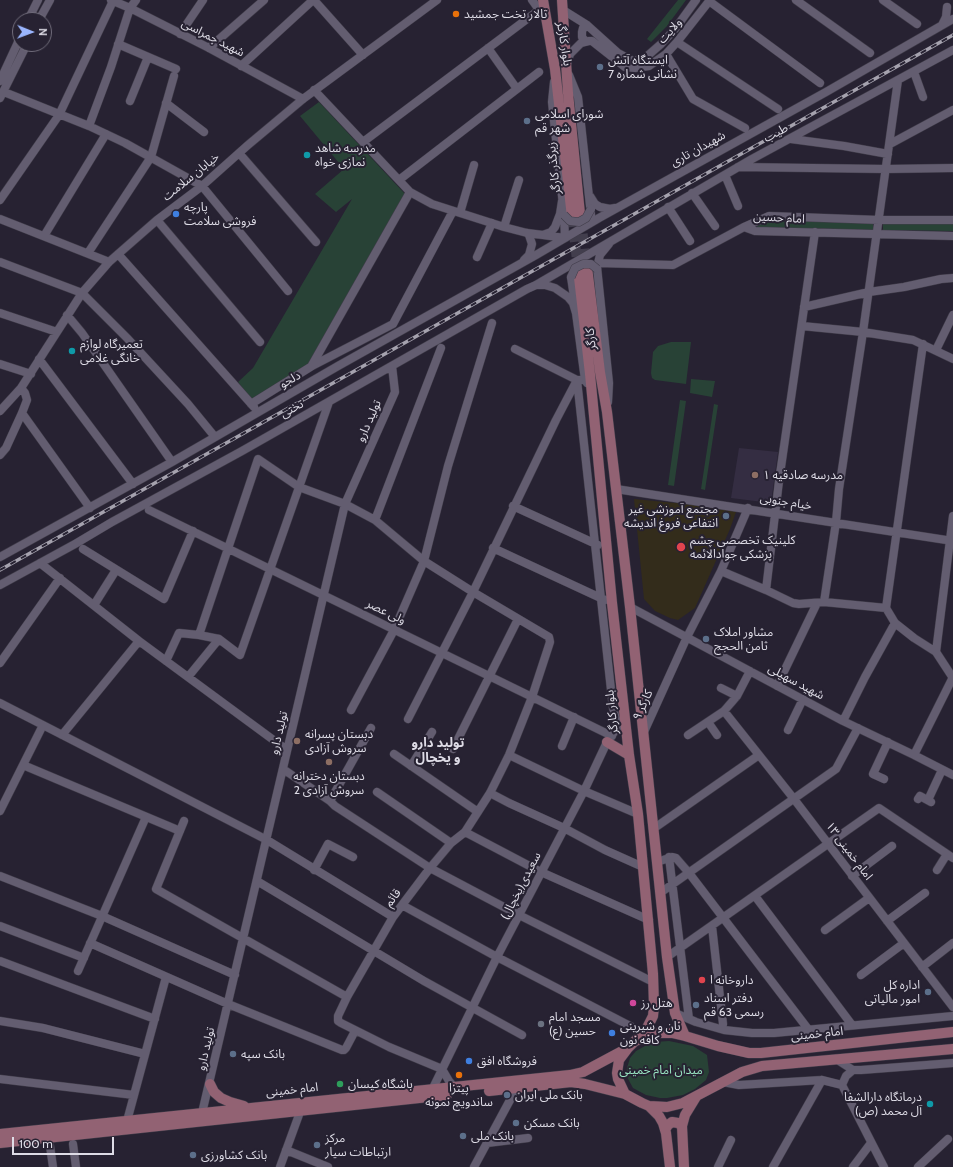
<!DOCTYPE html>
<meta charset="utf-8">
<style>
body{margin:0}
#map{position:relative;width:953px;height:1167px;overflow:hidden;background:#272232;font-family:Cabin,sans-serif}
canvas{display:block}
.north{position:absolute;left:12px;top:12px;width:40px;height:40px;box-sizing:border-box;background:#272232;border:1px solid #706c7a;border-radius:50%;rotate:91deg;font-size:11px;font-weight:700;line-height:16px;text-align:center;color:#dedce6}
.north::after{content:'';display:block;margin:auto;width:14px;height:18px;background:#9ab5fd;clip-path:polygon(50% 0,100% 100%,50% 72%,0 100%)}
.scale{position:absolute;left:12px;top:1137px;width:102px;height:18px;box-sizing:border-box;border:2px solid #dedce6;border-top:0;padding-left:5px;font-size:12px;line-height:14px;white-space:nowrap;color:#dedce6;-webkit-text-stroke:3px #272232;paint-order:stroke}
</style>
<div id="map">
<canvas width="953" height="1167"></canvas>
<div class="north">N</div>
<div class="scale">100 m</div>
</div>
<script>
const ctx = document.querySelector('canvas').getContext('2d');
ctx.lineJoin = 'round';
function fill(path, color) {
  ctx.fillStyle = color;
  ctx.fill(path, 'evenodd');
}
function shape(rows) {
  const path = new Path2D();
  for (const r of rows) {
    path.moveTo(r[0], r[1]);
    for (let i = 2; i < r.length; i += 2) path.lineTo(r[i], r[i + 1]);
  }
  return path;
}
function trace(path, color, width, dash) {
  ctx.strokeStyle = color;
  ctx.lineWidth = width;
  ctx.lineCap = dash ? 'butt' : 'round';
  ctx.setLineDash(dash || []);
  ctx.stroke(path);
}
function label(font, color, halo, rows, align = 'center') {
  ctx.font = font + ' Cabin,"Noto Sans Arabic",sans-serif';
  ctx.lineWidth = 4;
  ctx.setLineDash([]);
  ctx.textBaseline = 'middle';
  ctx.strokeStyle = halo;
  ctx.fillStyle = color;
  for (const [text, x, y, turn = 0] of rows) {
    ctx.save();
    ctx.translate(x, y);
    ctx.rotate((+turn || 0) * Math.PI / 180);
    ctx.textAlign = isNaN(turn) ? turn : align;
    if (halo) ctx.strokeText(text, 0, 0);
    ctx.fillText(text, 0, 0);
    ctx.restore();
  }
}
fill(shape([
 [739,448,778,452,771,503,731,498]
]), '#342d42');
fill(shape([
 [634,499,737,509,730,529,695,608,678,620,670,618,655,611,644,599]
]), '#332c1b');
fill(shape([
 [678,0,686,0,667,26,651,42,647,39],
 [319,102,405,194,306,368,252,400,238,382,253,368,352,199,336,212,315,194,344,169,300,116],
 [770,219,873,222,873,230,756,227],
 [883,223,953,224,953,231,883,230],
 [671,342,691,342,686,384,655,380,652,378,651,373,653,352,658,346],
 [691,379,715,381,712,397,690,393],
 [680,400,686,401,674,486,668,485],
 [714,404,718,405,705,490,701,489],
 [669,1041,693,1046,707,1055,709,1072,706,1080,695,1089,683,1095,667,1098,660,1098,646,1095,633,1088,626,1075,627,1068,630,1058,636,1051,645,1046,655,1042]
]), '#284236');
trace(shape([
 [572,217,578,269],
 [581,219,586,265]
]), '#423e4d', 10, [10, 5]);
const minor = shape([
 [111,0,130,8,209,48,303,99],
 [314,0,363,55],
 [532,0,542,14],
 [796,0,870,53],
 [883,0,917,24],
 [709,1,820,83],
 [563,10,587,25,618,53,633,61,645,58,661,44,675,29,696,0],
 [28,20,38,0],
 [39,20,50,0],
 [942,25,946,17,947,7],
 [180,34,203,0],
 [585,41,582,37,582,32,583,28,587,25],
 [677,42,778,109],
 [118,44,176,69],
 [209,48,264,0],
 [488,48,517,89],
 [666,54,693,99,745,128],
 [567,64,570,54,581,43,589,41,592,41,625,67,635,68,649,66,666,54,677,42,710,0],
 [241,66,313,0],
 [914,72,923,97],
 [569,75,578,97,591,215],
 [0,81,20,38],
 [314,90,410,192,432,204,504,227,527,233,543,235,551,232,555,227,560,214,562,201],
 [4,92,89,126,125,143,202,186,288,291],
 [0,98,27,44],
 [130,101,148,57],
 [166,103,204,132],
 [89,126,111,67,130,8,136,0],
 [791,139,844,146,888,154],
 [363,142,539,10],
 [890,144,953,110],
 [239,153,316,242],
 [738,167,886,169,953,168],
 [725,175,738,206],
 [399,180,539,72],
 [692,193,715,226],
 [590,196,595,204,600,207,610,209,615,208],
 [0,200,59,115,113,1],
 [668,207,690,241],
 [460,213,474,165],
 [0,219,109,262],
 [157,220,260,342],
 [504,227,519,180],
 [744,227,755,231,953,236],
 [543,235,565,238,564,215,552,102,554,82],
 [44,236,106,134],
 [88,253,151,157,174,76],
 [118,254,254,407],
 [477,257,492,223],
 [524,260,529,255,532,244,529,235,527,233],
 [0,262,82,293,127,338,188,404,215,437],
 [598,263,673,265,744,227,769,216,879,220,953,220],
 [571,277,575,304],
 [537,285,545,285,555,288,568,297,573,303,576,313,585,380,587,383],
 [804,307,869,292,904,287,941,279,953,278],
 [0,313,57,332],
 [67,315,82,333,172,462],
 [802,326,863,332,913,340,953,359],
 [515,349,577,380,613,708,618,726],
 [936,350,953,315],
 [39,359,133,484],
 [0,364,31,374],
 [312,365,410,192],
 [608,402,609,383,597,267,600,255,609,244],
 [251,404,312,366,393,324,453,211],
 [0,411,21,388,82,293,109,262,157,220,202,186,248,145,303,99,437,0],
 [22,413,90,508],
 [0,455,6,448,22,413,27,400,25,393,21,388],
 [616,489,953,541],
 [513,506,598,545],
 [149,510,612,736],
 [375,520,441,348],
 [493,548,605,600],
 [83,549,164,599,193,531],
 [0,557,172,462,338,366,536,255,599,218,826,92,953,19],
 [40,563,139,641,287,750],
 [721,571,766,590,793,603,799,604,824,602,886,608,895,623,914,638,936,652,953,678],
 [0,585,75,544,112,522,242,451,527,289,536,285,752,159,953,50],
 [766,590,779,481,815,232],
 [824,602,836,522,839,489,863,332,898,80],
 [94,605,116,570],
 [630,607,843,721,914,755,953,775],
 [886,608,923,344],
 [199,635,258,459,299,487,345,504,375,520,424,561,473,592,549,637,550,642,532,697,509,755,490,793,465,832,451,843,430,868,393,917,347,997,338,1016,338,1021,341,1023,389,1047,442,1069],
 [936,652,953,516],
 [166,661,179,633,199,635,219,639,240,655,329,402],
 [0,663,60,578],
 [188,677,219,639],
 [777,686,817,603],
 [721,688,737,696],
 [0,703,267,840,393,917],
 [351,710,394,630,424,561,448,466,492,323],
 [724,711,794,799,953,1007],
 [408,719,473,592,556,420,577,380,585,380],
 [843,721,865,677,895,623],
 [708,722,717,735],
 [788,730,803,699],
 [643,734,687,637,721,571,748,508],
 [62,735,139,641],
 [688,735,724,711,737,696,750,671],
 [562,746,574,717],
 [453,749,518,619],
 [394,754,478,812],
 [509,755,584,791,638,814],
 [914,755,953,677],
 [23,765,180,831],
 [411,766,432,732],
 [283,769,330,801,335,806,430,868,519,915,653,982],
 [884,779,873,774,888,742],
 [377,792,451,843],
 [490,793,509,803,564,828,605,850,643,867],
 [918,799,920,796,931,802],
 [928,800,942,770],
 [330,801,371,728],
 [0,811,43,725],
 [184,821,156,889,347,997],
 [653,829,759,755],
 [465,832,541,872,649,920],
 [669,857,689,1019],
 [657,862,672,857,676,858,689,873,808,1029],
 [314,870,328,844,353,857],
 [937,870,947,854],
 [0,876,102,916,235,975],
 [852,876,892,846],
 [257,881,424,981,522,1035],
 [660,893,836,769,858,728],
 [755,896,852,1025],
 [402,905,497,957,632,1027],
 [887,921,925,893],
 [0,926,84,958],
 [712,926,723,1024],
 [825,930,869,898],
 [90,943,228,1004,342,1050,344,1050,346,1048,355,1031],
 [667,957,879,808,953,858],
 [0,961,155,1019],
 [922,967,953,943],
 [78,971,146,817],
 [861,975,904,943],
 [675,1013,696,1022,724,1030,752,1033,774,1033,953,1016],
 [0,1021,43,1028,145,1054],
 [836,1059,853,1070,861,1070,953,1063],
 [442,1069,449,1081,455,1088],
 [0,1079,134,1095],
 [723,1082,739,1085,822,1080,842,1085,884,1167],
 [842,1085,846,1076,853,1070],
 [432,1090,497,957,584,791,607,742,625,717],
 [202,1113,345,504,395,392,392,366],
 [127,1121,166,977],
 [487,1143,528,1138],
 [73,1144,76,1167],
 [50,1146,53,1167],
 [286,1150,328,1167],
 [280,1167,300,1112],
 [474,1167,516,1089,516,1084],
 [718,1167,731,1140],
 [773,1167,822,1080],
 [853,1167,871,1143],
 [918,1167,948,1139]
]);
const major = shape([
 [543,0,555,69,572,217],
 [562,0,568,93,580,214],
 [587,267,600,372,607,412,630,607,667,957,675,1013,685,1036],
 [578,269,590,374,612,603,629,755,638,814,653,974,654,1006,653,1016,646,1030,635,1041],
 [607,742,629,755],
 [953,1032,761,1053,749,1053,718,1046,685,1036,672,1033,656,1033,635,1041,628,1048,619,1060,617,1073,618,1079,625,1094,642,1103,649,1106,667,1107,683,1103,742,1072,762,1066,953,1049],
 [210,1084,214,1092,221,1098,230,1102,244,1106],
 [489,1091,571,1082,585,1084,625,1094],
 [649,1106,659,1116,663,1123,666,1133,670,1167],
 [665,1130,668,1125,672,1122,678,1123,682,1126],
 [0,1134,570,1075,583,1072,626,1049],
 [0,1143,447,1095],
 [684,1167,682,1126,685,1115,696,1097]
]);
trace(minor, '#413d4a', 9);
trace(major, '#413d4a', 11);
trace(minor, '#635d70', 8);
trace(major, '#926273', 10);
const rail = shape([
 [0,570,953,35]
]);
trace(rail, '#a5a2ae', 3.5);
trace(rail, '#272232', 2, [6]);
const minorBridge = shape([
 [564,215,570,221,579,222,586,218,591,209],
 [571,277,575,268,583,264,591,264,597,269]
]);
trace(minorBridge, '#413d4a', 9, []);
trace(minorBridge, '#635d70', 8);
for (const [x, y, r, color] of [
 [456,14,4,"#e8710a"],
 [600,67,4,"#5c6f8a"],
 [527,121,4,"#5c6f8a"],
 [307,155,4,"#0f9aa8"],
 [176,214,4,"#3f7fe0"],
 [72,351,4,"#0f9aa8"],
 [755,475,4,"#8d6e63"],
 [726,516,4,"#5c6f8a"],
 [681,547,5,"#e0444e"],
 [706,639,4,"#5c6f8a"],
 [297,741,4,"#8d6e63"],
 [329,762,4,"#8d6e63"],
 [702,980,4,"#e0444e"],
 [928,992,4,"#5c6f8a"],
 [633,1003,4,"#d1479c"],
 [696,1005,4,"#5c6f8a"],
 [541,1024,4,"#6b7280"],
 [612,1033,4,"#3f7fe0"],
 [233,1054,4,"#5c6f8a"],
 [469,1061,4,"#3f7fe0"],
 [459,1075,4,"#e8710a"],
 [340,1084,4,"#2e9e5b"],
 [507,1095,4,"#5c6f8a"],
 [930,1104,4,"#0f9aa8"],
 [516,1123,4,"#5c6f8a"],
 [463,1136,4,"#5c6f8a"],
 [317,1145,4,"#5c6f8a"],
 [193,1155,4,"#5c6f8a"]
]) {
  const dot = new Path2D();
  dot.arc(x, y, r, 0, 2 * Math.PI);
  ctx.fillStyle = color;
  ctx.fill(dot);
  trace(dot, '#272232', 1.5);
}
label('12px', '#dedce6', '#272232', [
 ["تالار تخت جمشید",464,14],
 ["ایستگاه آتش",608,60],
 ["نشانی شماره 7",608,74],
 ["شورای اسلامی",535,114],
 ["شهر قم",535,128],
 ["مدرسه شاهد",315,148],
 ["نمازی خواه",315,162],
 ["پارچه",184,207],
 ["فروشی سلامت",184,221],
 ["تعمیرگاه لوازم",80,344],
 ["خانگی غلامی",80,358],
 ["مدرسه صادقیه ۱",763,475],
 ["مجتمع آموزشی غیر",718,509,"right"],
 ["انتفاعی فروغ اندیشه",718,523,"right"],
 ["کلینیک تخصصی چشم",690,540],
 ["پزشکی جوادالائمه",690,554],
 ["مشاور املاک",714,632],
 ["ثامن الحجج",714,646],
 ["دبستان پسرانه",305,734],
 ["سروش آزادی",305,748],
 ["دبستان دخترانه",329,776,"center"],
 ["سروش آزادی 2",329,790,"center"],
 ["داروخانه ا",710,980],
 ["اداره کل",920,985,"right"],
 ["امور مالیاتی",920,999,"right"],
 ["دفتر اسناد",704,998],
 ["رسمی 63 قم",704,1012],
 ["هتل رز",641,1003],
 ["مسجد امام",549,1017],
 ["حسین (ع)",549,1031],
 ["نان و شیرینی",620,1026],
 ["کافه نون",620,1040],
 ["بانک سپه",241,1054],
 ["فروشگاه افق",477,1061],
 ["باشگاه کیسان",348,1084],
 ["پیتزا",459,1088,"center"],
 ["ساندویچ نمونه",459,1102,"center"],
 ["بانک ملی ایران",515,1095],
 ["درمانگاه دارالشفا",922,1097,"right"],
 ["آل محمد (ص)",922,1111,"right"],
 ["بانک مسکن",524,1123],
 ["بانک ملی",471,1136],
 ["مرکز",325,1138],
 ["ارتباطات سیار",325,1152],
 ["بانک کشاورزی",201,1155]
], 'left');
label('12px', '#dedce6', '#272232', [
 ["ولایت",670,31,-48],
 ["شهید جمراسی",213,38,27],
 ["بلوار کارگر",564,44,81],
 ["طیب",776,133,-28],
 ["شهیدان تاری",698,149,-29],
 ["زیرگذر کارگر",554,168,-96],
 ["خیابان سلامت",191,177,-39],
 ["امام حسین",779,218,3],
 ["کارگر",591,339,-96],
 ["دلجو",290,380,-30],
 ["تختی",292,409,-29],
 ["تولید دارو",369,421,-66],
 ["خیام جنوبی",786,502,9],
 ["ولی عصر",386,612,26],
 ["شهید سهیلی",796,682,28],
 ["کارگر ۹",643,705,-66],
 ["بلوار کارگر",612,712,-96],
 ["تولید دارو",279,733,-77],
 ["امام خمینی ۱۳",849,851,53],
 ["سعیدی(یخچال)",521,886,-63],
 ["قائم",393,898,-54],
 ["امام خمینی",817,1034,-6],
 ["تولید دارو",206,1049,-77],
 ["امام خمینی",292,1090,-6]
]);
label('12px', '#99e5c2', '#272232', [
 ["میدان امام خمینی",661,1070]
]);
label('bold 13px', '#dedce6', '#272232', [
 ["تولید دارو",438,743],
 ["و یخچال",438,758]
]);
</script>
